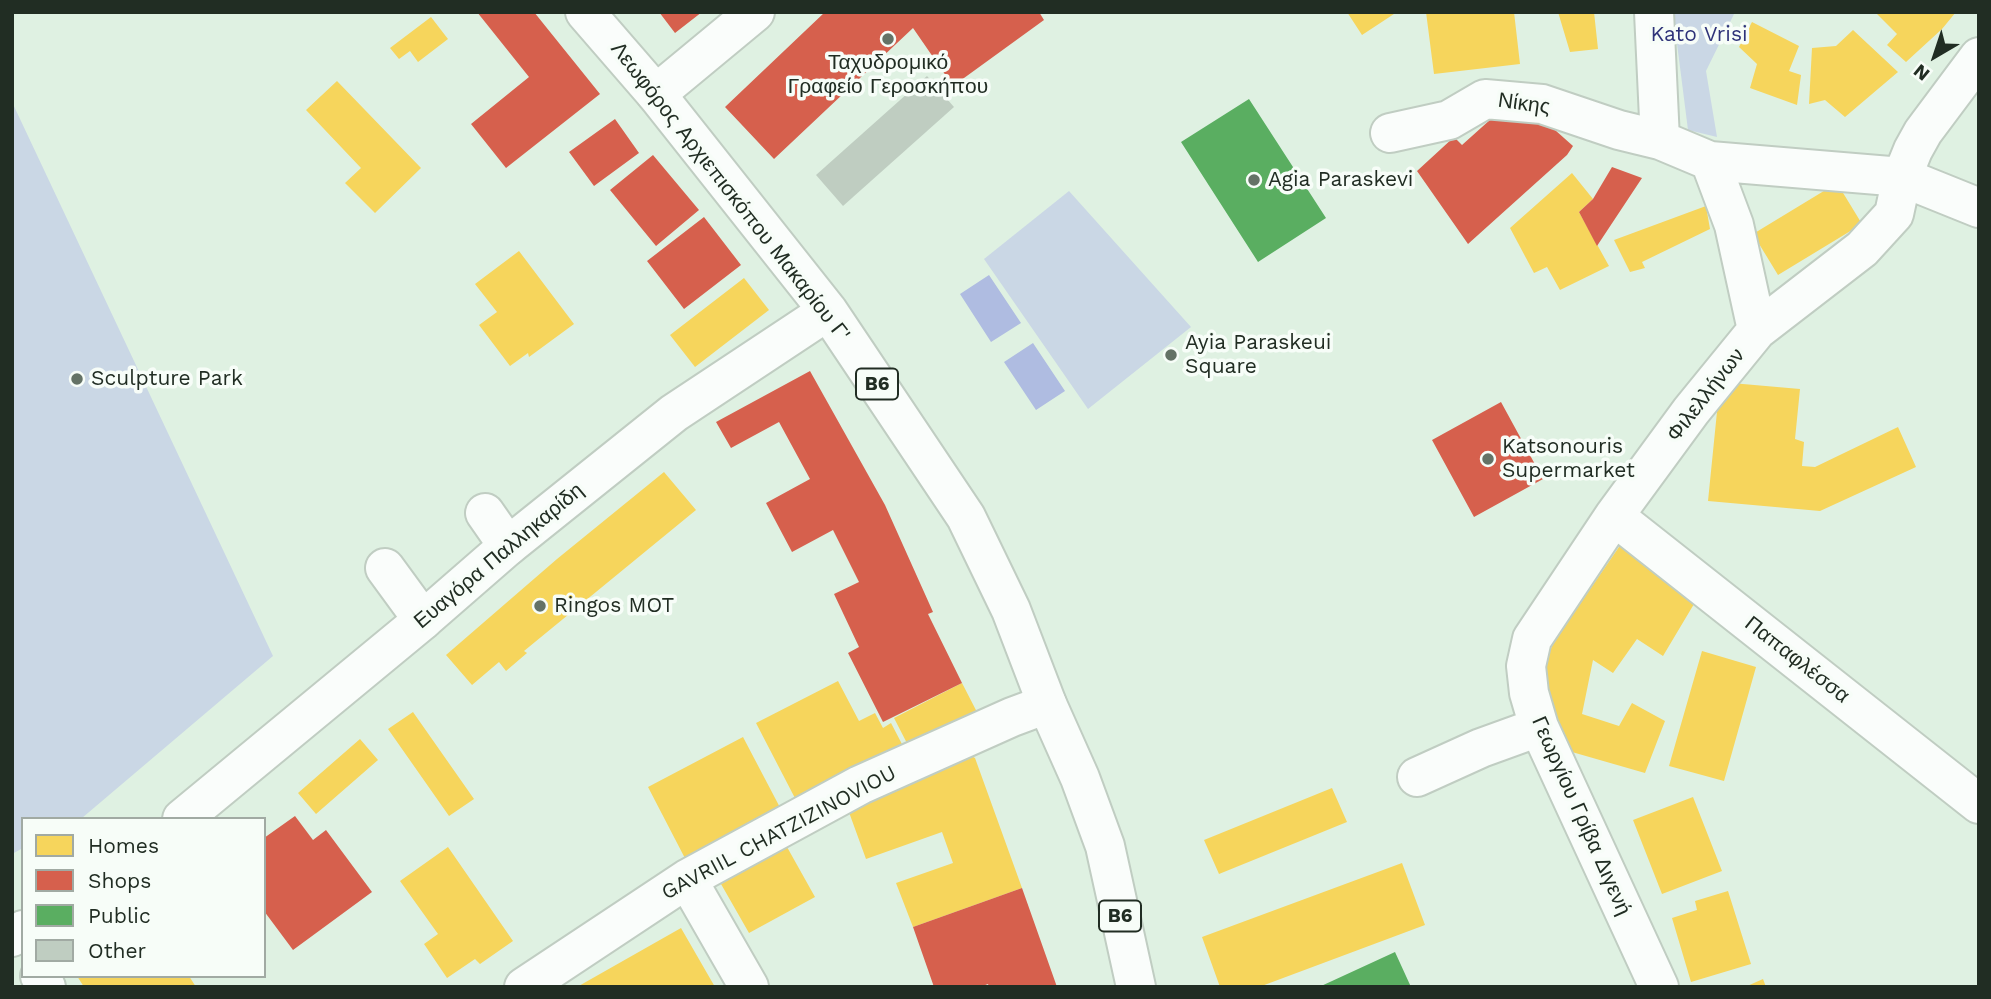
<!DOCTYPE html>
<meta charset="utf-8">
<style>
body{margin:0}
#map{position:relative;width:1991px;height:999px;overflow:hidden;background:#dff1e2;font-family:"Work Sans",sans-serif}
canvas{display:block}
.frame{position:absolute;inset:0;border:14px solid #212d23;pointer-events:none}
.legend{position:absolute;left:21px;top:817px;width:245px;height:161px;box-sizing:border-box;background:#f7fdf8;border:2px solid #a1aaa3;margin:0;padding:9px 12px;list-style:none;font-size:21px;color:#212d23}
.legend li{display:flex;align-items:center;gap:14px;height:35px}
.legend b{width:35px;border:2px solid #a1aaa3}
.north{position:absolute;left:1900px;top:21px;width:70px;height:70px;-webkit-text-stroke:5px #f7fdf8;paint-order:stroke;rotate:219deg;font-size:19px;font-weight:700;line-height:28px;text-align:center;color:#212d23}
.north::after{content:'';display:block;margin:auto;width:24px;height:32px;background:#212d23;clip-path:polygon(50% 0,100% 100%,50% 72%,0 100%)}
</style>
<div id="map">
<canvas width="1991" height="999"></canvas>
<div class="frame"></div>
<ul class="legend">
<li><b style="height:19px;background:#f6d55c"></b>Homes</li>
<li><b style="height:19px;background:#d6604d"></b>Shops</li>
<li><b style="height:19px;background:#5aae61"></b>Public</li>
<li><b style="height:19px;background:#bfcdc1"></b>Other</li>
</ul>
<div class="north">N</div>
</div>
<script>
const ctx = document.querySelector('canvas').getContext('2d');
ctx.lineJoin = 'round';
function fill(path, color) {
  ctx.fillStyle = color;
  ctx.fill(path, 'evenodd');
}
function shape(rows) {
  const path = new Path2D();
  for (const r of rows) {
    path.moveTo(r[0], r[1]);
    for (let i = 2; i < r.length; i += 2) path.lineTo(r[i], r[i + 1]);
  }
  return path;
}
function trace(path, color, width, dash) {
  ctx.strokeStyle = color;
  ctx.lineWidth = width;
  ctx.lineCap = dash ? 'butt' : 'round';
  ctx.setLineDash(dash || []);
  ctx.stroke(path);
}
function label(font, color, halo, rows, align = 'center') {
  ctx.font = font + ' "Work Sans",sans-serif';
  ctx.lineWidth = 7;
  ctx.setLineDash([]);
  ctx.textBaseline = 'middle';
  ctx.strokeStyle = halo;
  ctx.fillStyle = color;
  for (const [text, x, y, turn = 0] of rows) {
    ctx.save();
    ctx.translate(x, y);
    ctx.rotate((+turn || 0) * Math.PI / 180);
    ctx.textAlign = isNaN(turn) ? turn : align;
    if (halo) ctx.strokeText(text, 0, 0);
    ctx.fillText(text, 0, 0);
    ctx.restore();
  }
}
fill(shape([
 [1673,12,1735,12,1706,71,1717,137,1688,130],
 [12,102,273,656,82,818,23,819,23,848,12,854],
 [1069,191,1191,327,1088,409,984,259]
]), '#cad7e5');
fill(shape([
 [989,275,1021,323,991,342,960,294],
 [1033,343,1065,391,1036,410,1004,362]
]), '#afbce1');
fill(shape([
 [1347,12,1397,12,1362,35],
 [1426,12,1514,12,1520,64,1434,74],
 [1558,12,1594,12,1598,49,1570,52],
 [1875,12,1956,12,1942,29,1906,62,1887,45,1897,34],
 [431,17,448,39,418,62,410,51,399,59,390,48],
 [1752,22,1799,46,1789,71,1801,75,1797,105,1750,88,1757,64,1739,47],
 [1853,30,1898,72,1845,117,1825,100,1809,104,1812,48,1836,46],
 [337,81,421,168,375,213,345,183,361,168,306,110],
 [1572,173,1593,199,1579,212,1609,266,1560,290,1547,267,1534,273,1510,228],
 [1837,183,1862,224,1778,275,1753,234],
 [1706,206,1710,229,1642,262,1645,268,1630,272,1614,240],
 [519,251,574,324,529,357,528,353,510,366,479,325,497,312,475,284],
 [744,278,769,310,695,367,670,335],
 [1720,382,1800,389,1795,439,1804,442,1802,466,1815,467,1898,427,1916,467,1820,511,1708,501],
 [664,472,696,510,524,651,527,653,506,671,499,662,472,685,446,655,557,559],
 [1621,544,1694,604,1663,656,1637,639,1613,673,1593,660,1582,714,1619,726,1632,703,1665,721,1645,773,1565,750,1533,686,1555,640],
 [1702,651,1756,667,1724,781,1669,766],
 [838,681,859,721,875,713,883,728,891,723,903,746,797,802,756,723],
 [962,683,979,716,911,751,894,718],
 [413,712,474,799,449,816,388,729],
 [743,737,785,817,689,866,648,787],
 [360,739,378,760,316,814,298,793],
 [959,748,975,758,1022,888,913,927,896,883,953,863,942,832,866,859,846,804],
 [1332,788,1347,822,1219,874,1204,840],
 [1693,797,1722,871,1662,894,1633,820],
 [448,847,513,941,480,964,475,959,447,978,424,944,438,934,400,881],
 [787,847,815,897,749,933,721,884],
 [1402,863,1425,925,1259,987,1220,987,1202,937],
 [1728,891,1751,964,1691,982,1672,918,1697,910,1695,901],
 [681,928,715,987,577,987],
 [77,976,189,976,196,987,84,987],
 [1763,979,1766,987,1745,987]
]), '#f6d55c');
fill(shape([
 [477,12,534,12,600,94,506,168,471,124,529,77],
 [659,12,702,12,675,33],
 [825,12,1039,12,1044,20,953,86,913,28,774,159,725,107],
 [1501,110,1537,114,1573,146,1567,155,1468,244,1417,171,1454,137,1462,145],
 [615,119,639,153,594,186,569,152],
 [653,155,699,210,656,246,610,190],
 [1612,167,1642,178,1597,246,1579,212,1593,199],
 [704,217,741,265,684,309,647,261],
 [810,371,885,505,933,612,928,614,962,683,883,722,848,653,859,647,834,594,859,582,833,530,792,552,766,503,810,479,779,422,731,448,716,422],
 [1501,402,1543,479,1474,517,1432,440],
 [295,816,313,840,326,830,372,892,293,950,264,911,264,838],
 [1022,888,1057,987,989,987,988,984,980,987,934,987,913,927]
]), '#d6604d');
fill(shape([
 [1249,99,1326,218,1258,262,1181,142],
 [1395,952,1411,987,1319,987]
]), '#5aae61');
fill(shape([
 [927,76,954,107,843,206,816,175]
]), '#bfcdc1');
const minor = shape([
 [1654,12,1660,140],
 [656,94,755,12],
 [1390,133,1449,120,1485,99,1542,104,1619,130,1660,140,1710,161,1902,177,1979,208],
 [1710,161,1734,225,1757,330],
 [485,513,508,546],
 [1614,516,1979,804],
 [385,568,423,620],
 [1417,777,1481,748,1539,727],
 [687,879,749,987],
 [40,976,46,987],
 [524,987,687,879,860,785,1012,717,1047,704],
 [1659,987,1539,727,1529,693,1526,666,1532,639,1614,516,1691,411,1757,330,1862,249,1894,214,1902,177,1913,150,1923,132,1979,57]
]);
const major = shape([
 [585,12,656,94,828,311,966,517,1011,610,1047,704,1080,778,1105,846,1136,987],
 [182,819,423,620,508,546,674,413,828,311],
 [12,937,23,930]
]);
trace(minor, '#c0cdc2', 42);
trace(major, '#c0cdc2', 42);
trace(minor, '#fafdfb', 38);
trace(major, '#fafdfb', 38);
for (const [x, y, r, color] of [
 [888,39,7,"#647266"],
 [1254,180,7,"#647266"],
 [1171,355,7,"#647266"],
 [77,379,7,"#647266"],
 [1488,459,7,"#647266"],
 [540,606,7,"#647266"]
]) {
  const dot = new Path2D();
  dot.arc(x, y, r, 0, 2 * Math.PI);
  ctx.fillStyle = color;
  ctx.fill(dot);
  trace(dot, '#f7fdf8', 2.5);
}
for (const [x, y, w] of [
 [877,384,42],
 [1120,916,42]
]) {
  const box = new Path2D();
  box.roundRect(x - w / 2, y - 15.5, w, 31, 5);
  ctx.fillStyle = '#f7fdf8';
  ctx.fill(box);
  trace(box, '#212d23', 2);
}
label('bold 19px', '#212d23', null, [
 ["B6",877,384],
 ["B6",1120,916]
]);
label('21px', '#2f3379', '#f7fdf8', [
 ["Kato Vrisi",1699,35]
]);
label('21px', '#212d23', '#f7fdf8', [
 ["Ταχυδρομικό",888,63,"center"],
 ["Γραφείο Γεροσκήπου",888,87,"center"],
 ["Agia Paraskevi",1268,180],
 ["Ayia Paraskeui",1185,343],
 ["Square",1185,367],
 ["Sculpture Park",91,379],
 ["Katsonouris",1502,447],
 ["Supermarket",1502,471],
 ["Ringos MOT",554,606]
], 'left');
label('21px', '#212d23', '#f7fdf8', [
 ["Νίκης",1524,104,8],
 ["Λεωφόρος Αρχιεπισκόπου Μακαρίου Γ'",730,192,52],
 ["Φιλελλήνων",1706,395,-52],
 ["Ευαγόρα Παλληκαρίδη",499,556,-40],
 ["Παπαφλέσσα",1797,660,38],
 ["Γεωργίου Γρίβα Διγενή",1581,816,66],
 ["GAVRIIL CHATZIZINOVIOU",779,833,-28]
]);
</script>
